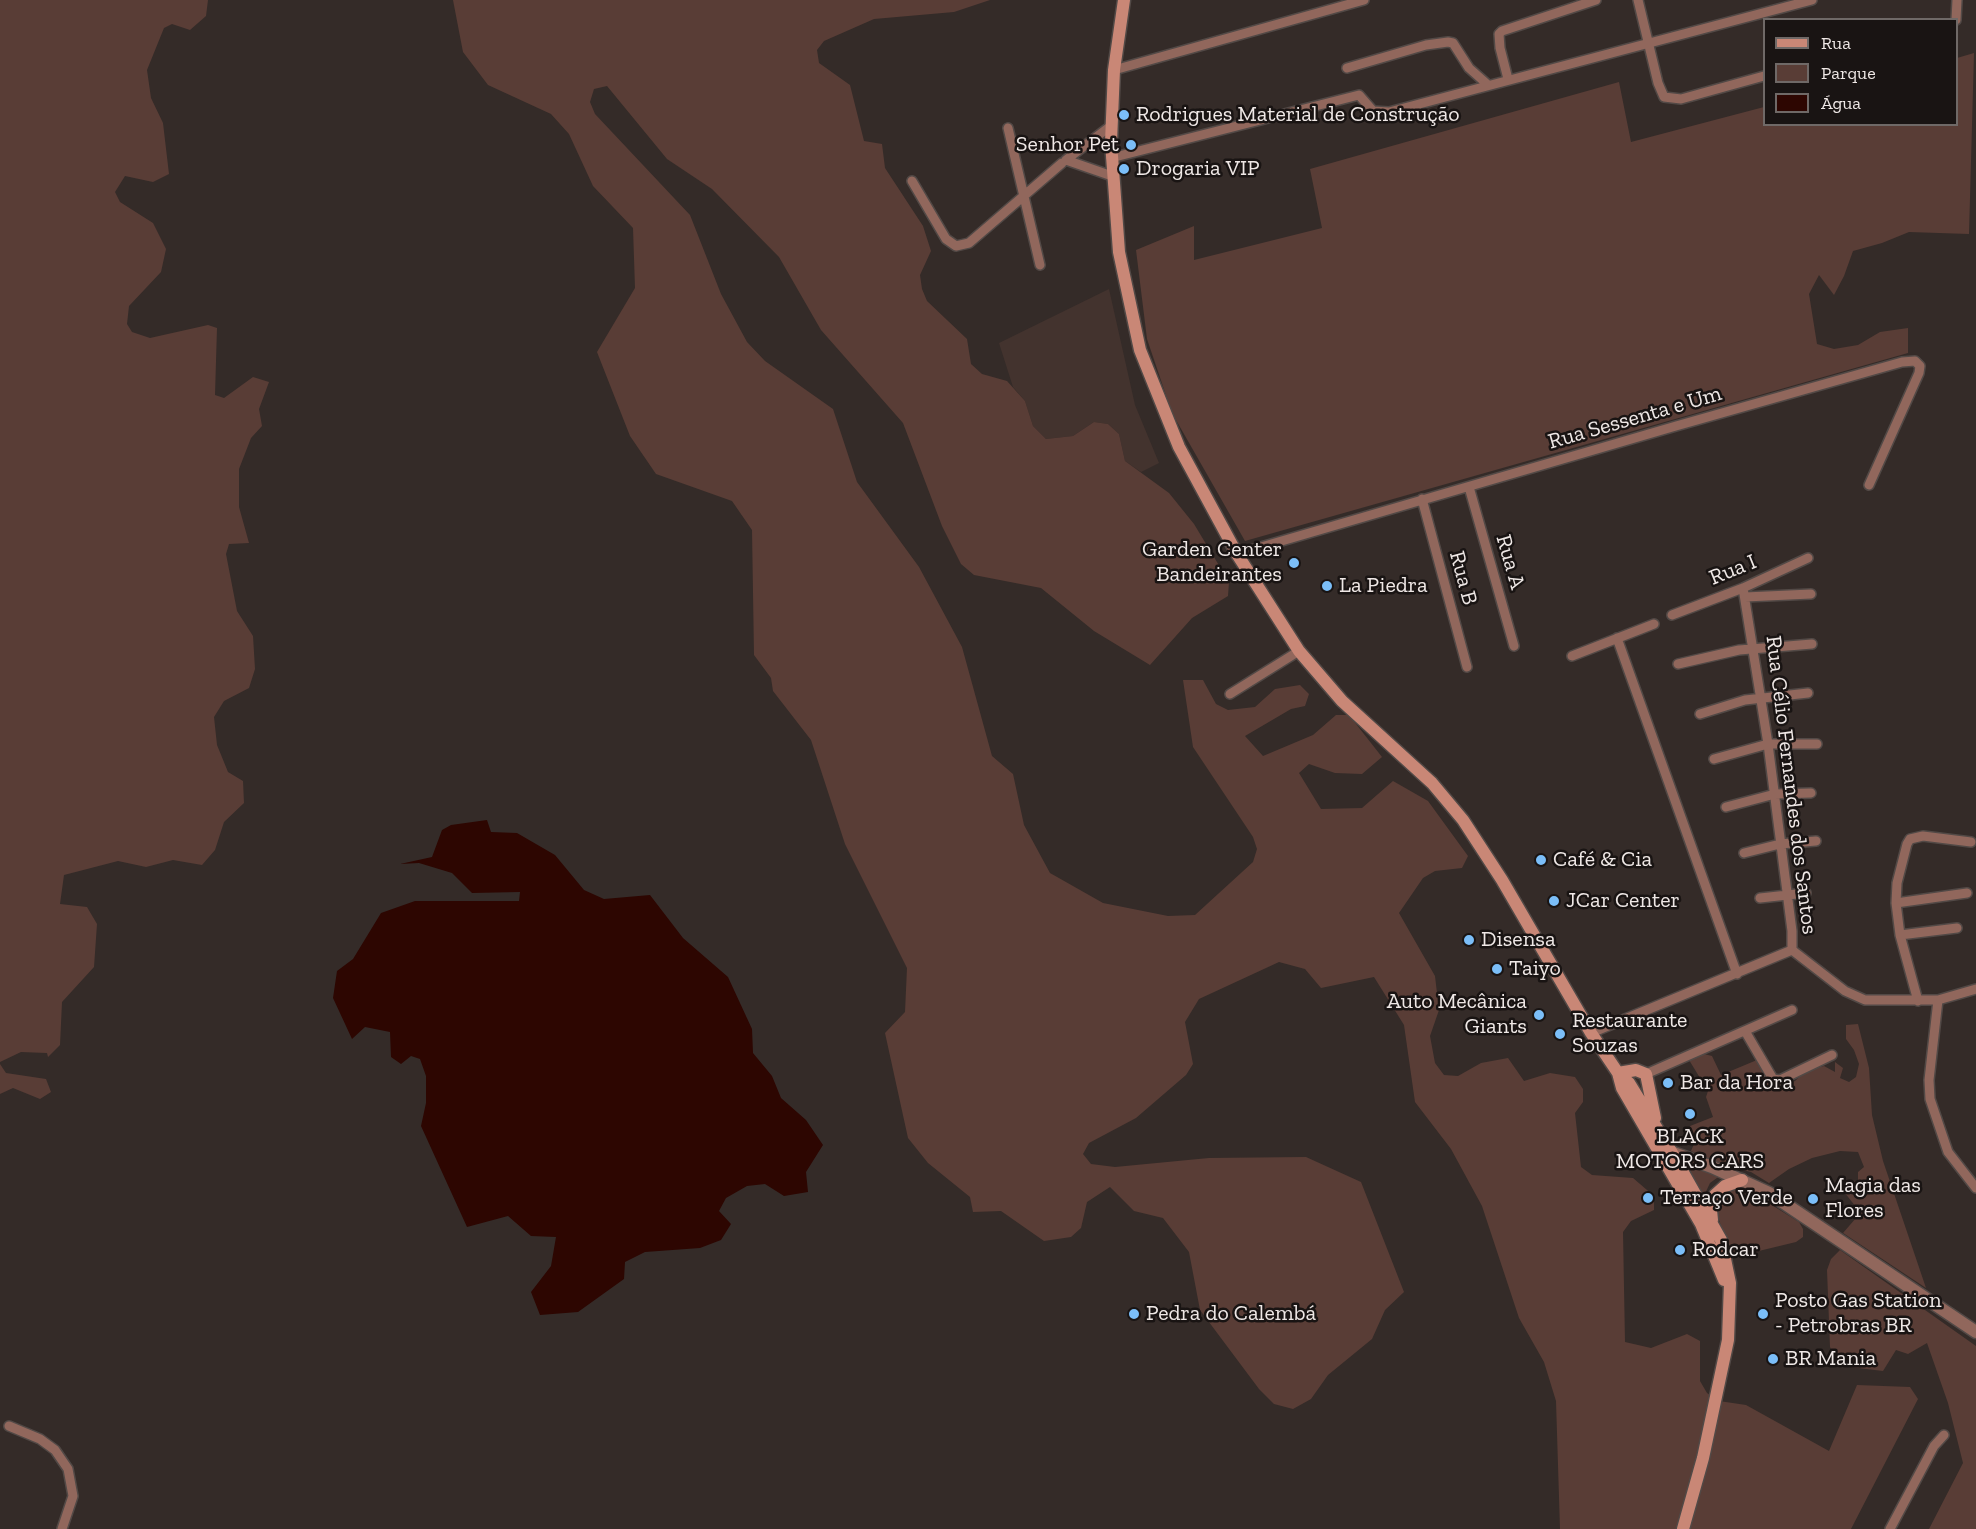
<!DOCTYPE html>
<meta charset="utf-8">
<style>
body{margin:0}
#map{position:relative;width:1976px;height:1529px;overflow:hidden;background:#342b28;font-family:"Zilla Slab",serif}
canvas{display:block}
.legend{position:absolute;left:1763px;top:18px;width:195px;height:108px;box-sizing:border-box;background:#191413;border:2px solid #6f6967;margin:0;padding:8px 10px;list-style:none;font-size:18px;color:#efe8e6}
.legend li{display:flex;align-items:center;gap:12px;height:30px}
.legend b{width:30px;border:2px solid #6f6967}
</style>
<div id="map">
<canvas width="1976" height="1529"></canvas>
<ul class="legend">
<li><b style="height:8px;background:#c98776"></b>Rua</li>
<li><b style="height:16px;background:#593d36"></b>Parque</li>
<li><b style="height:16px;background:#2d0601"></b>Água</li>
</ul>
</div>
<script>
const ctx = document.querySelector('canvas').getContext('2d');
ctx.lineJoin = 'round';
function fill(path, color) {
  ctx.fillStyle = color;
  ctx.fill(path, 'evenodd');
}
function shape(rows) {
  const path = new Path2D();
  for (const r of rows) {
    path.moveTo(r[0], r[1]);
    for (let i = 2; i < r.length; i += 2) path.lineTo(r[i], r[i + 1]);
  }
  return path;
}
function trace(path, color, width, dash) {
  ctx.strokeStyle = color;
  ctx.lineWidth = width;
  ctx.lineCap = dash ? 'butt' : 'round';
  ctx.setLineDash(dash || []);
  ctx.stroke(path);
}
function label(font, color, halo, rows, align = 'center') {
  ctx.font = font + ' "Zilla Slab",serif';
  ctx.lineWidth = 5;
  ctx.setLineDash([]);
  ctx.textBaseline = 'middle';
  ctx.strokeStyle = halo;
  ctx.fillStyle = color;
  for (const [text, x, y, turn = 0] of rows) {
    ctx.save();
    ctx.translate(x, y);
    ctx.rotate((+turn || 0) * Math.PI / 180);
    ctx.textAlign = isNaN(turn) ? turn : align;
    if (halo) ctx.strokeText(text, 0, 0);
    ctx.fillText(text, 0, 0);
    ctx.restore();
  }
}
fill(shape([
 [1109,289,1135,405,1159,463,1141,472,1125,461,1119,434,1108,424,1094,422,1073,436,1046,439,1033,426,1025,401,1013,387,999,343]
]), '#43332e');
fill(shape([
 [0,0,208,0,206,16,190,30,172,24,164,28,147,70,151,98,163,123,169,174,153,182,125,176,115,192,120,202,153,223,166,249,161,272,129,306,127,324,132,332,150,338,208,325,217,328,215,395,224,398,253,377,269,382,259,409,262,426,251,438,239,469,239,507,249,543,229,544,226,554,237,611,253,636,255,669,249,688,224,701,214,717,217,745,228,772,243,781,244,803,224,822,215,850,202,865,173,860,146,867,118,861,64,875,60,904,87,907,97,924,94,967,62,1002,60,1045,48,1057,47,1053,21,1052,0,1062],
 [453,0,990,0,954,12,874,19,824,41,817,50,819,63,850,85,864,141,882,144,885,168,923,226,931,251,920,275,922,289,927,301,967,339,971,364,982,374,1007,381,1025,401,1033,426,1046,439,1073,436,1094,422,1108,424,1119,434,1125,461,1169,493,1194,524,1229,582,1228,596,1192,618,1150,665,1094,631,1041,588,974,575,961,564,942,526,903,423,821,330,779,257,712,189,667,159,607,86,594,89,590,102,595,114,690,215,721,294,747,342,765,361,833,409,857,482,919,567,962,647,992,756,1013,774,1024,825,1050,873,1103,903,1168,916,1195,915,1253,862,1257,849,1253,837,1193,747,1183,680,1203,680,1216,704,1228,710,1255,707,1275,689,1300,685,1309,694,1305,706,1291,709,1245,736,1263,756,1313,735,1336,715,1349,715,1382,757,1362,774,1335,773,1309,764,1299,773,1321,809,1362,808,1393,781,1428,801,1468,856,1462,868,1435,871,1423,878,1399,913,1435,976,1439,1010,1430,1036,1435,1063,1444,1075,1458,1076,1481,1063,1508,1058,1524,1081,1550,1073,1575,1077,1583,1089,1583,1102,1575,1113,1581,1167,1592,1175,1633,1178,1654,1196,1654,1210,1631,1221,1623,1232,1625,1342,1651,1348,1687,1334,1700,1341,1700,1381,1707,1393,1719,1401,1746,1405,1829,1451,1857,1385,1910,1387,1918,1399,1851,1529,1560,1529,1556,1401,1544,1362,1519,1318,1482,1206,1451,1149,1415,1102,1404,1025,1374,977,1321,988,1305,969,1279,962,1199,999,1185,1022,1193,1064,1186,1075,1136,1118,1089,1143,1083,1154,1091,1164,1115,1167,1209,1158,1306,1157,1361,1182,1404,1292,1385,1310,1372,1339,1328,1375,1311,1399,1293,1409,1274,1404,1259,1389,1200,1310,1189,1252,1163,1218,1134,1211,1110,1187,1087,1202,1081,1228,1071,1237,1044,1241,1001,1211,973,1212,970,1197,928,1163,908,1138,885,1033,905,1012,907,968,845,844,811,740,773,691,771,678,754,655,752,530,732,501,656,474,630,436,597,352,635,288,633,228,593,186,569,134,551,114,488,85,463,52],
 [1974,53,1969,234,1909,232,1882,243,1853,251,1844,276,1834,295,1819,275,1809,294,1817,344,1834,349,1858,345,1880,332,1908,328,1908,353,1245,541,1172,413,1147,339,1136,250,1194,226,1194,260,1322,228,1310,169,1619,82,1631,142,1764,107,1764,124,1956,124,1957,58],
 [1858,1024,1869,1068,1872,1115,1883,1161,1926,1288,1843,1233,1856,1218,1863,1216,1841,1188,1846,1182,1858,1181,1858,1172,1864,1167,1858,1152,1840,1151,1812,1158,1789,1169,1769,1183,1751,1172,1721,1165,1691,1151,1694,1144,1690,1126,1713,1117,1706,1097,1708,1091,1689,1060,1704,1054,1712,1056,1721,1075,1757,1060,1772,1086,1780,1086,1795,1081,1805,1071,1824,1066,1835,1072,1835,1062,1843,1068,1840,1078,1849,1082,1856,1077,1859,1064,1854,1050,1846,1039,1846,1025],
 [0,1064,6,1073,46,1079,51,1092,40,1099,13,1088,0,1094],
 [1678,1159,1721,1175,1710,1183,1702,1200],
 [1730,1187,1743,1187,1799,1222,1803,1229,1803,1237,1796,1242,1734,1257,1729,1253,1715,1206,1717,1197],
 [1840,1250,1976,1346,1976,1529,1929,1529,1963,1463,1948,1403,1927,1343,1908,1354,1896,1350,1883,1371,1850,1367,1837,1359,1830,1347,1827,1270,1831,1259]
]), '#593d36');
fill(shape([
 [487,820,491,832,517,833,555,855,584,890,604,899,650,895,683,938,728,977,752,1029,753,1053,772,1076,781,1098,806,1120,823,1145,806,1172,808,1192,784,1196,765,1184,747,1186,726,1198,719,1211,731,1224,721,1240,700,1248,645,1252,625,1262,624,1279,578,1312,540,1315,531,1292,551,1266,556,1237,531,1236,508,1216,467,1227,421,1126,426,1103,426,1076,420,1059,411,1056,401,1064,391,1057,390,1032,365,1027,352,1039,333,998,337,971,353,959,381,913,415,901,519,901,520,892,472,893,452,873,419,863,400,864,432,857,442,830,451,825]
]), '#2d0601');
const minor = shape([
 [1638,0,1658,83,1664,97,1681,99,1764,76],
 [1956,20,1957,0],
 [1347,68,1426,45,1448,42,1453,43,1469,68,1487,84],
 [1114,70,1364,0],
 [1508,79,1500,48,1499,34,1502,31,1596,0],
 [1008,128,1040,265],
 [1111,158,1359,95,1373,111,1389,112,1812,0],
 [1066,160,1112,125],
 [1066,160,1112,176],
 [912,181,946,239,956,246,969,243,1062,163],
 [1469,487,1514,646],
 [1422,499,1467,667],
 [1237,554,1676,426,1902,362,1915,361,1920,366,1919,373,1869,485],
 [1743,588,1768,744,1792,931,1792,950],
 [1745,597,1811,594],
 [1672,615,1743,588,1808,558],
 [1617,638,1737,974],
 [1572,656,1654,624],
 [1678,664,1739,650,1812,644],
 [1230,694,1299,651],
 [1700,714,1745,700,1808,693],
 [1714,759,1768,744,1817,744],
 [1726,807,1775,794,1811,793],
 [1744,853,1780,844,1816,841],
 [1760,898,1806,893],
 [1896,903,1967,893],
 [1900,935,1957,928],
 [1792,950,1845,991,1865,1000,1938,1000,1976,989],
 [1938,1000,1929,1080,1930,1099,1948,1152,1976,1188],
 [1918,1001,1900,935,1896,903,1897,883,1907,844,1910,839,1923,836,1971,842],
 [1745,1031,1773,1079,1780,1080,1832,1055],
 [1591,1033,1792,950],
 [1646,1074,1792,1010],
 [9,1426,40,1439,55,1450,68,1469,73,1496,62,1529],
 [1890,1529,1934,1446,1944,1435]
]);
const tertiary = shape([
 [1665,1150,1712,1167,1769,1193,1976,1332]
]);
const secondary = shape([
 [1124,0,1114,70,1111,142,1119,252,1140,350,1179,447,1237,554,1299,651,1342,701,1432,783,1463,820,1502,880,1591,1033,1618,1073,1629,1083,1672,1153,1721,1240,1730,1283,1728,1340,1703,1458,1683,1529],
 [1618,1073,1622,1088,1701,1224,1724,1280],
 [1618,1073,1636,1070,1646,1074,1655,1118],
 [1712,1220,1711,1210,1715,1195,1725,1186,1742,1180]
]);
trace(minor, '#524946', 12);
trace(tertiary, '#524946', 15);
trace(secondary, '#524946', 15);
trace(minor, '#91675c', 9);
trace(tertiary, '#91675c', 12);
trace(secondary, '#c98776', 12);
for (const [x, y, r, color] of [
 [1124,115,6,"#7bbef8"],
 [1131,145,6,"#7bbef8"],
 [1124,169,6,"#7bbef8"],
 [1294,563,6,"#7bbef8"],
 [1327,586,6,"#7bbef8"],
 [1541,860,6,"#7bbef8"],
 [1554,901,6,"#7bbef8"],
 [1469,940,6,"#7bbef8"],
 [1497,969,6,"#7bbef8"],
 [1539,1015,6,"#7bbef8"],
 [1560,1034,6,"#7bbef8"],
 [1668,1083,6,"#7bbef8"],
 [1690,1114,6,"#7bbef8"],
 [1648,1198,6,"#7bbef8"],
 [1813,1199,6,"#7bbef8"],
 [1680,1250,6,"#7bbef8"],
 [1134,1314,6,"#7bbef8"],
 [1763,1314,6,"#7bbef8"],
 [1773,1359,6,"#7bbef8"]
]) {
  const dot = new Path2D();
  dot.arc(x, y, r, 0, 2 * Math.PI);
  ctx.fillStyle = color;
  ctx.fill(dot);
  trace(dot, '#191413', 2);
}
label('22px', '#efe8e6', '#191413', [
 ["Rodrigues Material de Construção",1136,115],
 ["Senhor Pet",1119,145,"right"],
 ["Drogaria VIP",1136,169],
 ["Garden Center",1282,550,"right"],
 ["Bandeirantes",1282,575,"right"],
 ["La Piedra",1339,586],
 ["Café & Cia",1553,860],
 ["JCar Center",1566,901],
 ["Disensa",1481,940],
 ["Taiyo",1509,969],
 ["Auto Mecânica",1527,1002,"right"],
 ["Giants",1527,1027,"right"],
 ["Restaurante",1572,1021],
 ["Souzas",1572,1046],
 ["Bar da Hora",1680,1083],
 ["BLACK",1690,1137,"center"],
 ["MOTORS CARS",1690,1162,"center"],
 ["Magia das",1825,1186],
 ["Flores",1825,1211],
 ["Terraço Verde",1660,1198],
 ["Rodcar",1692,1250],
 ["Posto Gas Station",1775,1301],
 ["- Petrobras BR",1775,1326],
 ["Pedra do Calembá",1146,1314],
 ["BR Mania",1785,1359]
], 'left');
label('22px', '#efe8e6', '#191413', [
 ["Rua Sessenta e Um",1635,418,-16],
 ["Rua A",1510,562,74],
 ["Rua I",1733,570,-22],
 ["Rua B",1463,578,75],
 ["Rua Célio Fernandes dos Santos",1791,785,83]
]);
</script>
